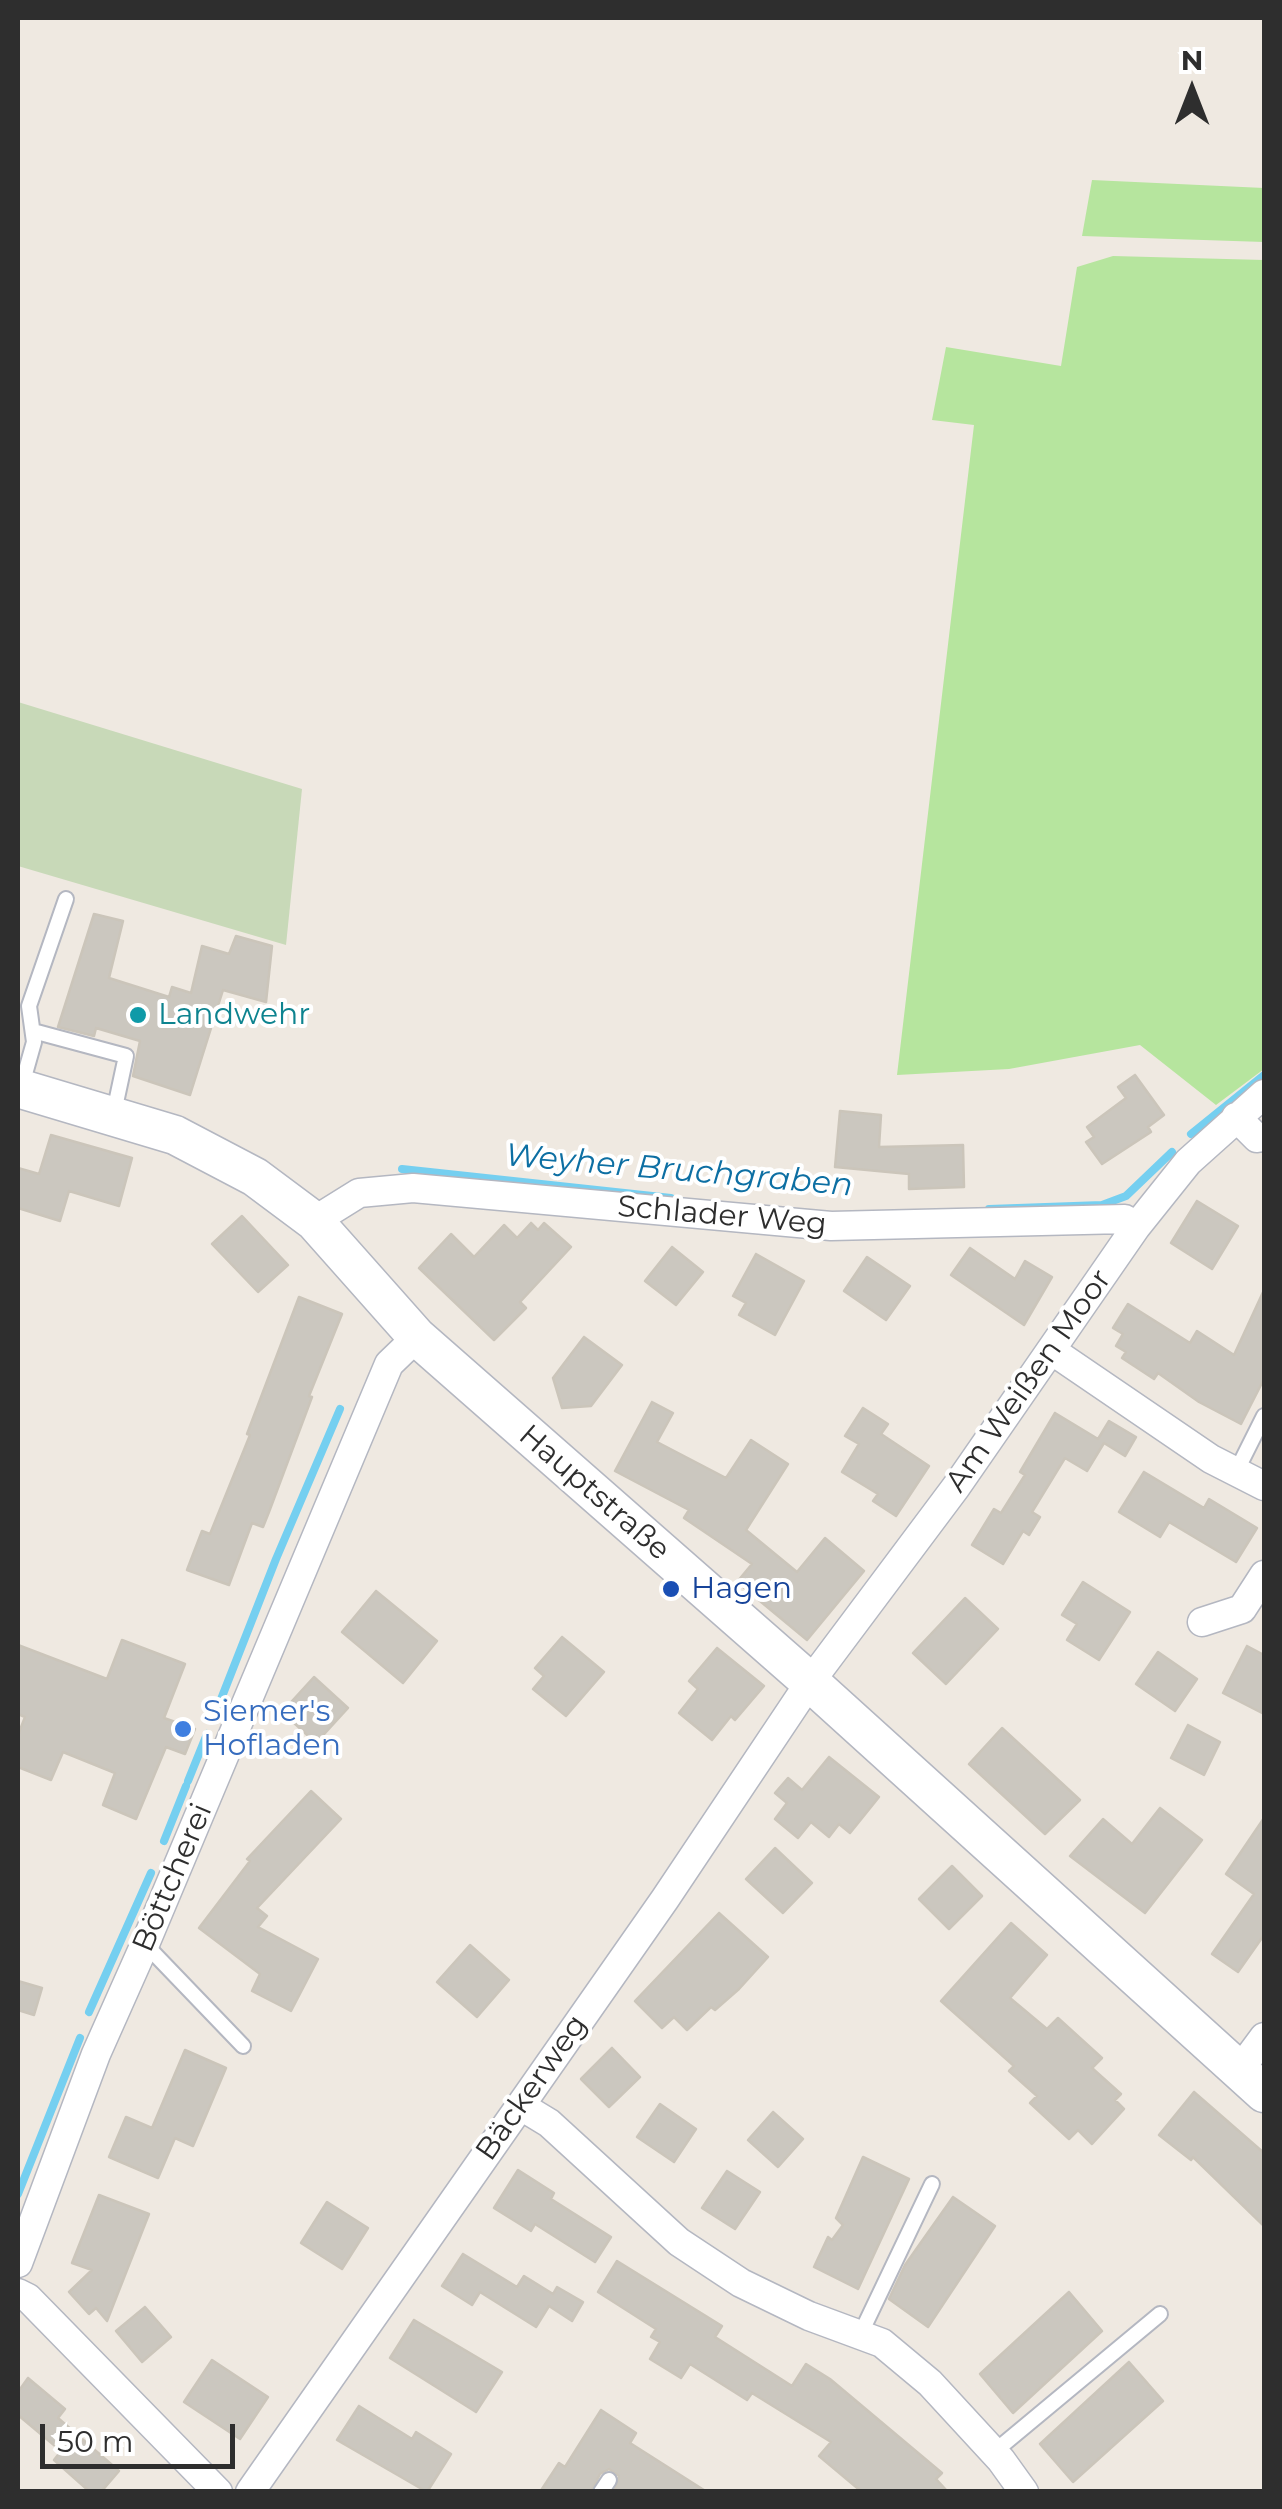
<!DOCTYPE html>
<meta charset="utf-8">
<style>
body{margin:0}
#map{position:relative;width:1282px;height:2509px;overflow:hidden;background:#efe9e1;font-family:Montserrat,sans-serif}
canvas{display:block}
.frame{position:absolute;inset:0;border:20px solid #2e2e2e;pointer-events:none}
.north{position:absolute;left:1142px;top:40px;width:100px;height:100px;-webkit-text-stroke:8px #fff;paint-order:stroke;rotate:0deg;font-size:28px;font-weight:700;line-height:40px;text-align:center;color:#2e2e2e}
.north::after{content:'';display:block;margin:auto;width:35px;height:45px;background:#2e2e2e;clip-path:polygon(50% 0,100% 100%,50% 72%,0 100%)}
.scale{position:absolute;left:40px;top:2424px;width:195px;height:45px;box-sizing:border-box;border:5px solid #2e2e2e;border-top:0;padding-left:12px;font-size:30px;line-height:35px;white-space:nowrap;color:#2e2e2e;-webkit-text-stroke:8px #fff;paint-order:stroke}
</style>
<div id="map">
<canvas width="1282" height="2509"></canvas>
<div class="frame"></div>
<div class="north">N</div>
<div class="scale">50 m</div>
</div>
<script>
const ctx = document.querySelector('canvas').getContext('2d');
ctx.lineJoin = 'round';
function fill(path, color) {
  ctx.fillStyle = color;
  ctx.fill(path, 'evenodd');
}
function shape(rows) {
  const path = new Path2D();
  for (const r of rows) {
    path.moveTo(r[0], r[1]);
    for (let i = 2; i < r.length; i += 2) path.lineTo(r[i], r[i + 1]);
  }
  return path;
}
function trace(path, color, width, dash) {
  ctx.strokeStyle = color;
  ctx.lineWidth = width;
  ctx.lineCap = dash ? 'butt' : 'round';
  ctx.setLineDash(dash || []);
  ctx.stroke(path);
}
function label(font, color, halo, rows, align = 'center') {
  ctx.font = font + ' Montserrat,sans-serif';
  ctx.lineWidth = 8;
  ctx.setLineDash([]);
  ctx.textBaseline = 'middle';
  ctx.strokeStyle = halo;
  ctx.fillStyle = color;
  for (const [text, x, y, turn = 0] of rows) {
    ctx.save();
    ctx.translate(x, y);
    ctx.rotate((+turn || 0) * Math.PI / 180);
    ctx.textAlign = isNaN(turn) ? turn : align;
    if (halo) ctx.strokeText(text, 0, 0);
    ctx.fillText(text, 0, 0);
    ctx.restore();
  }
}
fill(shape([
 [1092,180,1264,188,1264,242,1082,236],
 [1113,256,1264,260,1264,1069,1216,1105,1140,1045,1009,1069,897,1075,974,425,932,420,946,347,1061,366,1077,267]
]), '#b6e59e');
fill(shape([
 [18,702,302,789,286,945,18,866]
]), '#c8d9b8');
trace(shape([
 [1191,1134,1264,1075],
 [402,1169,671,1198],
 [989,1209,1102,1205,1126,1196,1172,1152],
 [214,1717,276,1559,340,1409],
 [188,1781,207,1734],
 [164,1841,186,1786],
 [89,2012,151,1873],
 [18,2194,80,2038]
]), '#75cff0', 8);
const building = shape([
 [94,914,123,921,109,978,169,997,172,987,191,993,202,946,229,954,236,936,272,946,266,1002,223,990,190,1095,133,1076,140,1041,96,1028,94,1036,58,1027,94,914],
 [1135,1075,1164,1115,1148,1127,1151,1132,1102,1164,1086,1142,1094,1137,1087,1127,1126,1098,1118,1087,1135,1075],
 [840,1111,881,1115,879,1147,963,1145,964,1187,909,1189,909,1174,835,1167,840,1111],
 [51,1135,132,1158,119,1206,69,1191,60,1221,18,1208,18,1168,39,1174,51,1135],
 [1197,1201,1238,1226,1212,1269,1171,1243,1197,1201],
 [242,1216,288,1265,258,1292,212,1244,242,1216],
 [531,1223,538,1230,544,1223,571,1247,520,1302,526,1308,494,1340,419,1268,451,1234,474,1257,504,1225,517,1238,531,1223],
 [672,1247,703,1272,676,1305,645,1281,672,1247],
 [970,1248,1015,1279,1025,1261,1052,1277,1024,1325,951,1275,970,1248],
 [756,1254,804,1281,775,1335,739,1315,746,1303,733,1296,756,1254],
 [867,1257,910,1286,886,1320,844,1291,867,1257],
 [1264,1290,1264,1379,1241,1424,1199,1402,1158,1373,1154,1379,1122,1358,1126,1352,1116,1346,1123,1334,1113,1328,1128,1304,1190,1343,1197,1331,1234,1355,1264,1290],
 [299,1297,342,1314,309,1396,312,1397,269,1512,263,1527,252,1523,229,1585,187,1570,202,1531,210,1534,250,1435,247,1434,299,1297],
 [584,1337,622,1365,591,1406,562,1408,553,1378,584,1337],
 [652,1402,673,1413,657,1442,726,1478,751,1440,788,1464,746,1530,797,1572,825,1538,864,1571,807,1640,737,1582,752,1564,684,1518,689,1510,615,1471,652,1402],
 [863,1408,888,1424,881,1434,929,1466,896,1516,873,1501,878,1494,842,1472,859,1444,845,1436,863,1408],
 [1055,1413,1098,1439,1109,1421,1136,1437,1125,1456,1104,1443,1087,1471,1065,1458,1032,1512,1040,1517,1029,1535,1023,1531,1003,1564,972,1545,994,1509,1001,1513,1025,1475,1020,1472,1055,1413],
 [1144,1472,1204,1508,1209,1499,1257,1528,1236,1562,1169,1522,1160,1537,1119,1512,1144,1472],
 [1083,1582,1130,1612,1099,1660,1067,1640,1077,1624,1062,1615,1083,1582],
 [376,1591,437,1641,403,1683,342,1632,376,1591],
 [965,1598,998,1629,946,1684,913,1653,965,1598],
 [562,1637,604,1672,566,1716,533,1689,544,1676,535,1668,562,1637],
 [122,1640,185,1664,164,1718,195,1729,185,1754,166,1747,136,1819,103,1805,115,1773,63,1752,51,1780,18,1767,18,1735,25,1717,18,1714,18,1645,107,1679,122,1640],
 [1247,1646,1264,1655,1264,1714,1223,1693,1247,1646],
 [717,1648,764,1686,735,1720,731,1716,712,1740,679,1713,698,1689,689,1681,717,1648],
 [1158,1652,1197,1679,1175,1711,1136,1684,1158,1652],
 [314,1677,348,1708,316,1743,282,1712,314,1677],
 [1188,1725,1220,1742,1204,1775,1171,1758,1188,1725],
 [1002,1728,1080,1800,1045,1834,969,1764,1002,1728],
 [829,1757,879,1797,850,1833,839,1824,829,1837,811,1822,798,1838,775,1819,787,1803,775,1793,788,1778,802,1790,829,1757],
 [311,1791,341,1819,257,1908,267,1916,258,1927,318,1959,291,2011,252,1991,260,1974,199,1928,250,1861,247,1859,311,1791],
 [1160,1808,1202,1840,1145,1913,1070,1856,1103,1819,1132,1844,1160,1808],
 [1264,1818,1264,1935,1238,1972,1212,1954,1254,1894,1226,1874,1264,1818],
 [775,1848,812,1883,783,1913,746,1879,775,1848],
 [952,1866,982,1896,949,1929,919,1899,952,1866],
 [719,1913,768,1957,739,1989,715,2010,711,2007,687,2030,674,2017,662,2028,635,2001,719,1913],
 [1011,1923,1047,1955,1010,1998,1047,2029,1058,2018,1102,2058,1092,2068,1121,2094,1115,2100,1124,2109,1092,2144,1078,2130,1069,2139,1030,2103,1037,2096,1009,2071,1014,2066,941,2001,1011,1923],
 [470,1945,509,1980,477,2017,437,1982,470,1945],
 [18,1981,42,1988,34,2015,18,2010,18,1981],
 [612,2048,640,2077,609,2107,581,2079,612,2048],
 [185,2050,226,2068,193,2146,175,2138,158,2178,109,2157,126,2117,152,2128,185,2050],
 [1194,2092,1264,2153,1264,2226,1193,2157,1191,2160,1159,2135,1194,2092],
 [660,2104,696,2129,674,2162,637,2137,660,2104],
 [773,2112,803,2139,778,2167,748,2140,773,2112],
 [863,2157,909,2179,858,2289,814,2267,828,2237,832,2240,843,2225,836,2218,863,2157],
 [518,2170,554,2193,551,2199,611,2237,595,2262,535,2224,531,2231,494,2208,518,2170],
 [727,2171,760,2192,735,2229,702,2208,727,2171],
 [99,2195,149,2214,107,2321,96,2308,89,2314,69,2292,92,2270,72,2263,99,2195],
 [953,2197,995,2226,928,2327,889,2299,905,2265,953,2197],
 [327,2202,368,2228,342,2269,301,2243,327,2202],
 [463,2254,517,2287,524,2276,553,2294,557,2287,583,2302,572,2321,549,2306,536,2327,480,2292,472,2305,442,2286,463,2254],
 [617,2261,722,2326,715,2337,792,2386,806,2364,830,2379,942,2473,936,2479,948,2492,862,2492,819,2456,831,2442,752,2393,747,2400,690,2364,681,2378,650,2359,660,2342,651,2337,656,2329,598,2292,617,2261],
 [1069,2292,1102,2331,1013,2413,980,2374,1069,2292],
 [145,2307,171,2337,142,2362,116,2331,145,2307],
 [414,2320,502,2372,476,2412,390,2358,414,2320],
 [212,2360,268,2397,240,2439,184,2402,212,2360],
 [1129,2362,1163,2401,1073,2482,1040,2444,1129,2362],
 [28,2378,65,2409,58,2418,119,2471,101,2492,90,2492,54,2460,61,2451,18,2415,18,2392,28,2378],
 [359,2406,412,2439,416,2432,451,2454,427,2492,337,2440,359,2406],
 [601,2410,636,2433,630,2443,707,2492,614,2492,619,2476,609,2469,600,2474,591,2492,540,2492,559,2463,565,2467,601,2410]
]);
fill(building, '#cbc7bf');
trace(building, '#cbc5ba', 2.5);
const lane = shape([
 [33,1031,126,1056,114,1112],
 [21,1088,34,1042,29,1006,66,899],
 [1236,1472,1264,1416],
 [145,1944,243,2046],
 [860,2335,932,2184],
 [994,2452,1160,2314],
 [601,2492,609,2480]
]);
const street = shape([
 [1236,1117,1257,1138,1264,1137],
 [314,1221,359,1193,413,1188,831,1226,1125,1219,1136,1227],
 [1051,1350,1211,1459,1264,1486],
 [1202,1622,1242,1609,1264,1575],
 [1241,2068,1264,2037],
 [521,2106,549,2123,679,2242,741,2283,809,2316,882,2343,930,2383,1001,2460,1024,2492],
 [18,2263,96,2054,145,1944,389,1364,417,1337],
 [18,2293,28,2298,218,2492],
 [250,2492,665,1899,810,1682,956,1487,1136,1227,1188,1162,1264,1094]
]);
const secondary = shape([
 [18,1088,175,1135,255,1177,314,1221,417,1337,810,1682,1264,2093]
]);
trace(lane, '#b4b7c1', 18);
trace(street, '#b4b7c1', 31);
trace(secondary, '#b4b7c1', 41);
trace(lane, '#fff', 14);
trace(street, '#fff', 28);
trace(secondary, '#fff', 38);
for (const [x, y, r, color] of [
 [138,1015,10,"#0f9aa8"],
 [671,1589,10,"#1a4fb4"],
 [183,1729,10,"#3f7fe0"]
]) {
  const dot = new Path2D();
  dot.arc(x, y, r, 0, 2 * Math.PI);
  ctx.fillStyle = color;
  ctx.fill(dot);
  trace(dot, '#fff', 4);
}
label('30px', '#0d838f', '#fff', [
 ["Landwehr",158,1015]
], 'left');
label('30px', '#2e2e2e', '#fff', [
 ["Schlader Weg",722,1216,5],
 ["Am Weißen Moor",1029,1381,-55],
 ["Hauptstraße",594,1493,41],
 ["Böttcherei",173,1878,-67],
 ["Bäckerweg",532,2088,-55]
]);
label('30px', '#164399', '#fff', [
 ["Hagen",691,1589]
], 'left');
label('30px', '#366cbe', '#fff', [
 ["Siemer's",203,1712],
 ["Hofladen",203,1746]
], 'left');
label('italic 32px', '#0d6fa3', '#fff', [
 ["Weyher Bruchgraben",679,1171,5]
]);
</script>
